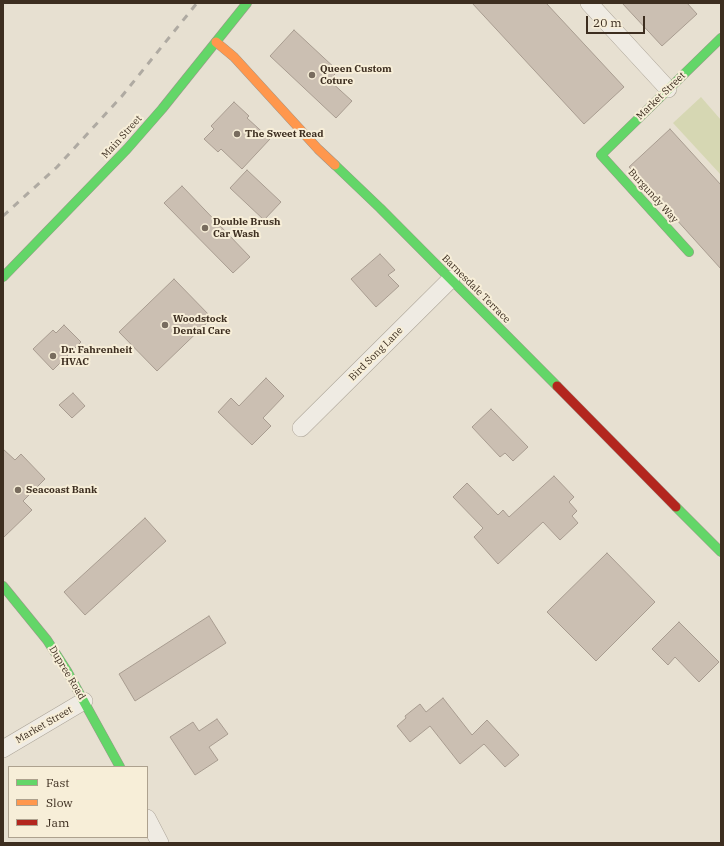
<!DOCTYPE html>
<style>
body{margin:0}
#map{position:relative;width:724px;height:846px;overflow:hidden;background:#e7e0d1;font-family:"IBM Plex Serif",serif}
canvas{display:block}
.frame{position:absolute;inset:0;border:4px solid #3d2e20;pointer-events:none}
.legend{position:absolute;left:8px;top:766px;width:140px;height:72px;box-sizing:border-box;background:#f7eed8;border:1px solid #ada18e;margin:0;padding:5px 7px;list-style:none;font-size:12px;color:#3d2e20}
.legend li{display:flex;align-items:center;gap:8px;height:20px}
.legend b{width:20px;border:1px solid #ada18e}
.scale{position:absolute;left:586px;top:16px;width:59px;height:18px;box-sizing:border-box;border:2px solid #3d2e20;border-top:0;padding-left:5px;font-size:12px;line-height:14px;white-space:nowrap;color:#3d2e20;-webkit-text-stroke:3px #f7eed8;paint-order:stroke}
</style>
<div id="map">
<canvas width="724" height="846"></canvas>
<div class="frame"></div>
<ul class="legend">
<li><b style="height:5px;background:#63d668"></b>Fast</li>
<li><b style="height:5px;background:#ff974d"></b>Slow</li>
<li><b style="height:5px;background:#b3261e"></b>Jam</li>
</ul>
<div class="scale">20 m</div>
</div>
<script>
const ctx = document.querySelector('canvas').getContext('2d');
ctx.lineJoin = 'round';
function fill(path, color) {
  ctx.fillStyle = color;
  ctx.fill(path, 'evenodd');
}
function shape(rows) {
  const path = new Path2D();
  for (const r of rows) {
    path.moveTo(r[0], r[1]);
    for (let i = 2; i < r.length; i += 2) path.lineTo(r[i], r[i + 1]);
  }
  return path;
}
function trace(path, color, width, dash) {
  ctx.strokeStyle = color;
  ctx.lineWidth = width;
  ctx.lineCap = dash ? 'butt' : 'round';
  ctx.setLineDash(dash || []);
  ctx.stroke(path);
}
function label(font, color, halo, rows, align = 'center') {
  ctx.font = font + ' "IBM Plex Serif",serif';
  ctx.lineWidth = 4;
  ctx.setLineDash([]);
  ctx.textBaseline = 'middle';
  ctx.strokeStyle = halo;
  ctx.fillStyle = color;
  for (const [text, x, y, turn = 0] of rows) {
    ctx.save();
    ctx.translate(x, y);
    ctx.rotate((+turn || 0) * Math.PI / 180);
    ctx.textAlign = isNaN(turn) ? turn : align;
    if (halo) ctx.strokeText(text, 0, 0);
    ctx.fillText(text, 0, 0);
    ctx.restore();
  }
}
fill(shape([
 [701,97,721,120,721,175,673,123]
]), '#d6d7b3');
const building = shape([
 [472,3,546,3,624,87,584,124,472,3],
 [622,3,687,3,697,14,662,46,622,3],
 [294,30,338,71,329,80,352,101,336,118,270,56,294,30],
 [234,102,249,116,247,118,270,139,242,169,221,149,218,152,204,139,214,129,211,126,234,102],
 [670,129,721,185,721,269,629,167,670,129],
 [247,170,281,202,264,220,230,188,247,170],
 [182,186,250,257,233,273,164,203,182,186],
 [380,254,395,270,388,275,399,286,376,307,351,279,380,254],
 [174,279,212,318,157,371,119,332,174,279],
 [64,325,81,342,53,370,33,349,53,330,56,333,64,325],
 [266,378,284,396,263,418,271,426,252,445,218,412,231,398,239,406,266,378],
 [73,393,85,406,72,418,59,405,73,393],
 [491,409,528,447,513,461,505,453,500,457,472,427,491,409],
 [3,449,15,460,21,454,45,479,23,501,32,510,3,538,3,449],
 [554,476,574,497,569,502,577,511,572,516,578,523,560,540,543,522,498,564,474,537,483,528,453,497,467,483,498,515,503,510,509,517,554,476],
 [145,518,166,541,85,615,64,592,145,518],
 [607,553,655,602,596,661,547,612,607,553],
 [209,616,226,643,135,701,119,674,209,616],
 [679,622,719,662,699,682,675,657,668,665,652,649,679,622],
 [443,698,472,735,487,720,519,755,505,767,484,744,460,764,430,726,410,742,397,726,406,718,405,716,420,704,426,712,443,698],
 [217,719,228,734,209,747,218,760,195,775,170,737,193,722,199,731,217,719]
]);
fill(building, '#cbbfb2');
trace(building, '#a89c90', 1);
const street = shape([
 [589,3,668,89],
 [301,428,451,279],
 [3,749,84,701],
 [147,818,160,843]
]);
const fast = shape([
 [335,165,380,208,557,386],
 [689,252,601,155,721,38],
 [3,277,127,149,162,109,247,3],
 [676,507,721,552],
 [3,586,47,640,67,671,120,767]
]);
const slow = shape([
 [216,42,234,57,318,149,335,165]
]);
const jam = shape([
 [557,386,676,507]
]);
trace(street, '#ada599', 18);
trace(fast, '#9c958a', 10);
trace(slow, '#9c958a', 10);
trace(jam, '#9c958a', 10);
trace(street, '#efebe3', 17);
trace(fast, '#63d668', 9);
trace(slow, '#ff974d', 9);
trace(jam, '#b3261e', 9);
trace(shape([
 [3,216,57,167,122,96,197,3]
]), '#afaaa2', 3, [7, 7]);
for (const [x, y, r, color] of [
 [312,75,4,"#786c5e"],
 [237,134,4,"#786c5e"],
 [205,228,4,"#786c5e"],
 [165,325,4,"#786c5e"],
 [53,356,4,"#786c5e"],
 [18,490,4,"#786c5e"]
]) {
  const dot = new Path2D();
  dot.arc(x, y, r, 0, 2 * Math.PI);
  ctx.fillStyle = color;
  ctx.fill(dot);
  trace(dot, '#f7eed8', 1.5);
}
label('bold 10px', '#3d2e20', '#f7eed8', [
 ["Queen Custom",320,69],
 ["Coture",320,81],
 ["The Sweet Read",245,134],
 ["Double Brush",213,222],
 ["Car Wash",213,234],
 ["Woodstock",173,319],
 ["Dental Care",173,331],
 ["Dr. Fahrenheit",61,350],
 ["HVAC",61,362],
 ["Seacoast Bank",26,490]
], 'left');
label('10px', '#3d2e20', '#f7eed8', [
 ["Market Street",661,96,-44],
 ["Main Street",122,137,-48],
 ["Burgundy Way",653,196,48],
 ["Barnesdale Terrace",476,289,45],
 ["Bird Song Lane",376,354,-45],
 ["Dupree Road",67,673,59],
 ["Market Street",44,725,-30]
]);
</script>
